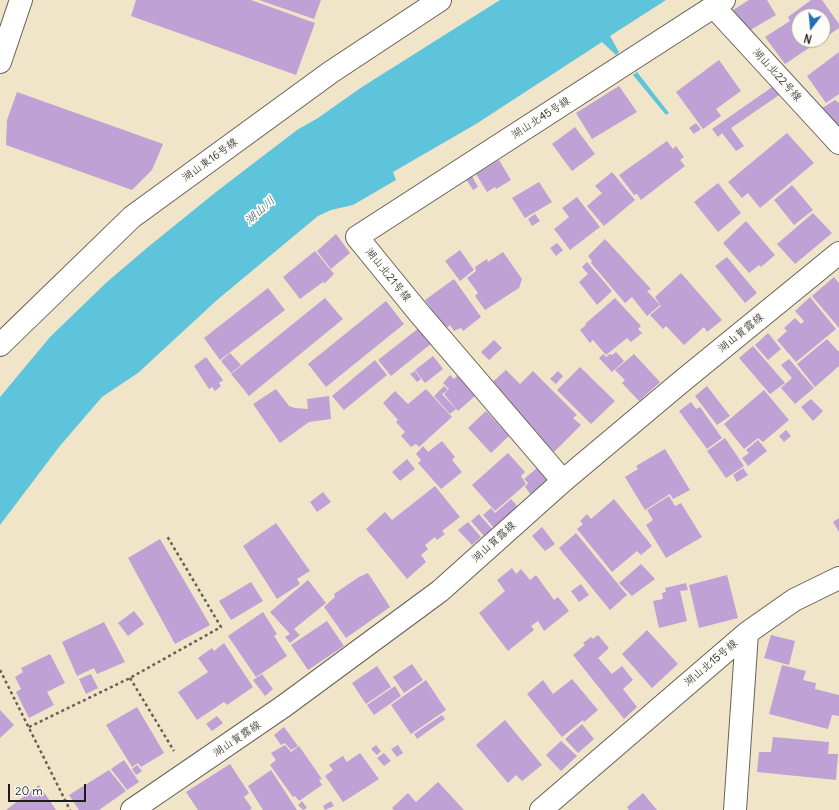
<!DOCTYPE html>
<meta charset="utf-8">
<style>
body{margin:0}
#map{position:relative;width:839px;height:810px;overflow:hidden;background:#f0e5c9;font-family:Delius,sans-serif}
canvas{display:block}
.north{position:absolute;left:791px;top:8px;width:40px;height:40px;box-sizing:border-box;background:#fdfcf7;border:1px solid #a3a29f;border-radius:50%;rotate:196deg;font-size:11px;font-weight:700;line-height:16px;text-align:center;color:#1c1c1c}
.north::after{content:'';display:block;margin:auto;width:14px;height:18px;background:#1f6fb2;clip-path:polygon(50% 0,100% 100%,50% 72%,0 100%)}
.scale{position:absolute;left:8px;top:784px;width:78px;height:18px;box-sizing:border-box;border:2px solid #1c1c1c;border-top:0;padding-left:5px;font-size:12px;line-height:14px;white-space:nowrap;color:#1c1c1c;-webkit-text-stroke:3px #fdfcf7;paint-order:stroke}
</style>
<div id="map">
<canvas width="839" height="810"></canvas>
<div class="north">N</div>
<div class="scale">20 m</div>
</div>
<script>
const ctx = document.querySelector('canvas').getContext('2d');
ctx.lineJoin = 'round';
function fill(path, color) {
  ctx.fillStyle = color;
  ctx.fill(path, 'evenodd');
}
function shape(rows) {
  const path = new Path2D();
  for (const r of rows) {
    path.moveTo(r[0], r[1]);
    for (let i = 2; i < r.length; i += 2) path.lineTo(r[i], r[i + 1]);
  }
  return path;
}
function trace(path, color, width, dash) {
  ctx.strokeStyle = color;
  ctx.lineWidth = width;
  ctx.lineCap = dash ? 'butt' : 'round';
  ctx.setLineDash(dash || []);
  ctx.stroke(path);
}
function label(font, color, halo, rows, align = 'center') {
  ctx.font = font + ' Delius,"Klee One",sans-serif';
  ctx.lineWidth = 3.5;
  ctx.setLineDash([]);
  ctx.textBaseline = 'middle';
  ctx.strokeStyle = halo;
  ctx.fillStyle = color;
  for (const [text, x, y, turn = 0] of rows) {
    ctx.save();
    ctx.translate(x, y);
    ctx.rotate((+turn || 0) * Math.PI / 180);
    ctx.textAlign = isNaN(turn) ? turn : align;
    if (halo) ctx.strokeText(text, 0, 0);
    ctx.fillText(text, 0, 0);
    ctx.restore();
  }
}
fill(shape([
 [500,0,666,0,610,36,619,52,616,55,602,42,476,124,393,172,396,180,353,205,331,210,318,216,217,300,138,373,102,397,59,447,0,525,0,397,50,337,107,282,148,247,216,192,297,130,318,118,362,87],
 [637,72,669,113,666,115,633,75]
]), '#5ec4dc');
fill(shape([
 [136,0,251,0,315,23,296,75,131,16],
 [259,0,321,0,314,19],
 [749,0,767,0,776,15,747,32,733,10],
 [811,0,822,0,839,24,839,28,823,39,823,16,799,16,799,40,821,40,785,64,765,37,790,21,788,17],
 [839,52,839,94,826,103,807,76],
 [719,60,741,91,716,109,721,116,703,129,676,92],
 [775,85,782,93,731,128,744,146,736,151,722,133,718,137,712,129],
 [619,86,637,112,592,139,576,113],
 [17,92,163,144,152,170,132,190,6,145,7,120],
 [835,100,839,103,839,136,819,110],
 [696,123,701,129,694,134,689,128],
 [575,127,595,154,572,171,552,144],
 [787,133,814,163,760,208,748,193,742,198,728,182],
 [667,141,673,149,676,146,684,157,680,160,685,166,641,200,637,194,634,195,619,175],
 [499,160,511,180,496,189,495,187,487,192,476,174],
 [612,172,635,200,604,226,587,206,602,193,595,186],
 [472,176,478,187,473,190,466,179],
 [539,182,552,202,525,218,512,198],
 [718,183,741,213,718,232,694,202],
 [792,185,813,210,794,225,774,200],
 [577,197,600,227,570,250,554,229,569,217,562,208],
 [813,213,832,233,795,264,777,244],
 [535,214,540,221,532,226,528,219],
 [746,221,775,255,761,267,759,265,749,273,723,243],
 [336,234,350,253,331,269,317,251],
 [605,239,651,289,647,291,660,305,647,316,632,297,625,303,591,263,592,261,588,256],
 [557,243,563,250,556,256,550,248],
 [460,250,474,270,460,281,445,261],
 [315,251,334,274,325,283,323,282,300,299,283,277],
 [503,252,522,279,519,288,485,310,475,296,478,293,467,278,476,271,475,267,487,259,488,262],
 [727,257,757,293,745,303,715,266],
 [587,262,612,291,597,305,579,282,588,274,582,267],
 [681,273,722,320,707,332,704,327,684,345,666,326,663,329,650,315,661,306,662,308,655,297],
 [834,277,839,283,839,328,812,296],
 [454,279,481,317,463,331,461,328,454,331,450,325,445,329,425,300],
 [268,288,285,310,220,360,204,338],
 [810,297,836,329,796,362,777,340,787,331,784,328,795,318,801,324,804,321,795,311],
 [325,298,343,319,249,396,231,374],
 [615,298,641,326,638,329,642,333,631,342,627,338,606,355,593,340,590,343,580,330,586,325,585,324],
 [386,301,404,324,326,387,308,364],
 [420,327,432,343,391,376,378,360],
 [768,333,781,349,768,360,755,345],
 [827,339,839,352,839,366,815,387,797,364],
 [494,340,502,348,489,360,481,352],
 [753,346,785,383,770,394,739,358],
 [616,352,624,361,612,372,599,358,603,354,606,357,610,354,612,355],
 [230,353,241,365,231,373,221,361],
 [634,354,660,382,639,401,622,383,625,380,615,370],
 [433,356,443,369,425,383,415,370],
 [206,357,223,380,219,383,221,386,215,391,212,387,209,389,194,366],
 [789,359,814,388,795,404,781,388,792,378,781,365],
 [375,360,387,375,344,410,332,396],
 [580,367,615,401,591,424,557,390],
 [506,370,520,384,533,371,577,415,573,418,581,425,554,452,489,385],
 [415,371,421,379,417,382,410,374],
 [558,371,563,376,556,384,550,379],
 [460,373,474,388,471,392,475,396,458,411,444,394,449,389,443,383,450,375,454,379],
 [444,386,448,390,442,394,456,409,450,414,434,396],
 [707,386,730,416,717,425,695,396],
 [276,389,289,406,295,408,308,409,307,399,329,396,331,419,309,422,280,443,253,404],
 [426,389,452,417,419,447,416,444,411,447,401,436,405,432,396,422,398,420,383,403,395,391,408,404],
 [764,390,789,420,763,442,758,438,744,449,724,424],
 [811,399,823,411,813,421,801,407],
 [691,402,696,409,700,407,722,438,707,449,679,411],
 [486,411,509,436,491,453,468,428],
 [786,430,791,436,784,442,779,436],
 [725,438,744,466,726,478,707,451],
 [758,440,767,451,748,466,742,458,749,453,746,450],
 [442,441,455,457,452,460,462,472,441,489,418,463,421,460,416,454,423,446,428,452],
 [665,449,690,490,673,499,670,494,645,510,625,477,638,469,636,466],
 [508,453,525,472,521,476,526,484,495,511,472,485],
 [407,459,415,469,400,481,392,472],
 [537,468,547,480,531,495,525,487,528,483,524,479],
 [743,468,748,475,737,482,733,475],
 [435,486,460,517,442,531,445,534,437,540,435,537,425,545,428,549,421,555,426,562,407,579,366,529,385,512,392,520],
 [323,492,331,502,317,512,310,502],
 [669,496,675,506,681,503,702,537,666,558,646,525,653,520,647,510],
 [511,499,518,507,494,528,483,515,491,508,495,513],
 [614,499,652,546,641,555,637,551,612,572,577,529,583,524,580,521,587,514,591,519],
 [479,514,492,529,484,536,471,521],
 [839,518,839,532,833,522],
 [468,522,481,537,472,545,458,530],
 [276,523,310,571,297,579,300,584,277,599,243,546],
 [542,527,555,544,545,551,532,536],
 [576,533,627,595,610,610,559,548],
 [160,539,210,625,175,644,128,558],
 [641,564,655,579,632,596,619,583],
 [512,568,516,574,521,569,530,580,536,575,554,600,558,597,569,611,544,631,538,621,531,626,534,630,508,651,479,613,505,591,497,580],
 [368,573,390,607,346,638,324,607,335,597,334,594,359,577],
 [727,575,738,618,699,628,689,585],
 [308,580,326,603,294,629,300,635,290,643,285,637,290,634,270,612],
 [251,582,263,601,231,620,219,601],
 [686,583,688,590,680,591,687,621,659,628,653,601,663,599,662,593,666,592,665,588],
 [581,584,589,595,579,602,571,591],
 [134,611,144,624,128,636,118,623],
 [263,612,277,634,274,636,287,656,256,677,228,636],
 [327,621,344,646,308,670,291,645],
 [104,622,125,662,97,674,94,668,77,676,62,642],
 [647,630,678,664,652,688,622,654],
 [598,635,609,648,598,658,612,674,622,666,633,680,623,689,637,707,624,719,573,655,585,645,583,643,591,637,593,639],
 [771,635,795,641,789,665,764,658],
 [224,643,253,687,227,705,224,702,197,720,178,692,208,672,198,658,212,648,214,651],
 [50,654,65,683,47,692,54,705,29,718,16,692,21,689,15,677,23,672,21,668],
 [412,664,423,680,404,693,393,677],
 [782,665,806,671,803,680,816,683,815,689,839,695,839,716,832,715,828,729,769,714],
 [377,666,391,687,366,704,352,683],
 [91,674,98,688,86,694,79,679],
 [262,674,273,689,265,696,253,680],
 [572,679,598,710,584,722,583,720,562,737,527,694,543,680,553,694],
 [426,680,446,710,411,734,391,705],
 [395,686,401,696,374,715,367,705],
 [137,707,164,753,141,767,138,763,132,767,106,725],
 [0,710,14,725,0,738],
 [442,715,445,719,417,739,414,734],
 [217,716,223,723,212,731,206,724],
 [505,720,542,765,522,781,516,775,508,783,476,745],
 [582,724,594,739,578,753,565,739],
 [284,727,298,746,291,750,285,743,281,745,274,735],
 [773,737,829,742,828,754,838,754,836,780,757,772,759,752,771,752],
 [561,741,577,756,561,771,546,755],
 [285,745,291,752,299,746,322,779,319,780,322,785,299,801,295,796,293,797,270,765,276,760,271,753],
 [376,745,381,751,377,755,371,749],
 [398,745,403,753,397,757,391,749],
 [360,753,379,779,343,802,325,776,333,770,329,765,343,756,347,762],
 [384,753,391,761,384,766,377,758],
 [124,760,139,782,127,790,111,769],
 [230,764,249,793,244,797,252,808,250,810,198,810,186,792],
 [137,765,142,771,136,775,132,769],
 [109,770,126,791,99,810,79,810,69,795],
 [271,770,297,810,263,810,248,786],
 [438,782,464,810,394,810,392,808,408,793,416,802],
 [39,785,56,810,6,810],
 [643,793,657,810,629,810,627,807],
 [302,801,307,808,303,810,298,805],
 [331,801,334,806,325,810,323,806]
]), '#bfa1d5');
const street = shape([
 [714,7,839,143],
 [0,345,132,217,331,72,440,0],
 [563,481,419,313,357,237,724,0],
 [747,633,794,600,839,578],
 [541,810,747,633,735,810]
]);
const secondary = shape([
 [0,62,21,0],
 [132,810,284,706,440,591,563,481,681,382,839,253]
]);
trace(street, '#666259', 24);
trace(secondary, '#666259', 24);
trace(shape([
 [0,670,70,810],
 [130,678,174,751],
 [29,727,130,678,221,627,167,536]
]), '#666259', 2.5, [3, 3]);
trace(street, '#fff', 22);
trace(secondary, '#fff', 22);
label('11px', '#1c1c1c', '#fdfcf7', [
 ["湖山北22号線",777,75,48],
 ["湖山北45号線",541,118,-33],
 ["湖山東16号線",210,160,-36],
 ["湖山北21号線",388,275,51],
 ["湖山賀露線",741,333,-39],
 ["湖山賀露線",494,542,-42],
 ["湖山北15号線",711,663,-40],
 ["湖山賀露線",237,739,-34]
]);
label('italic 12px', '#365f69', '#fdfcf7', [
 ["湖山川",260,211,-42]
]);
</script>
